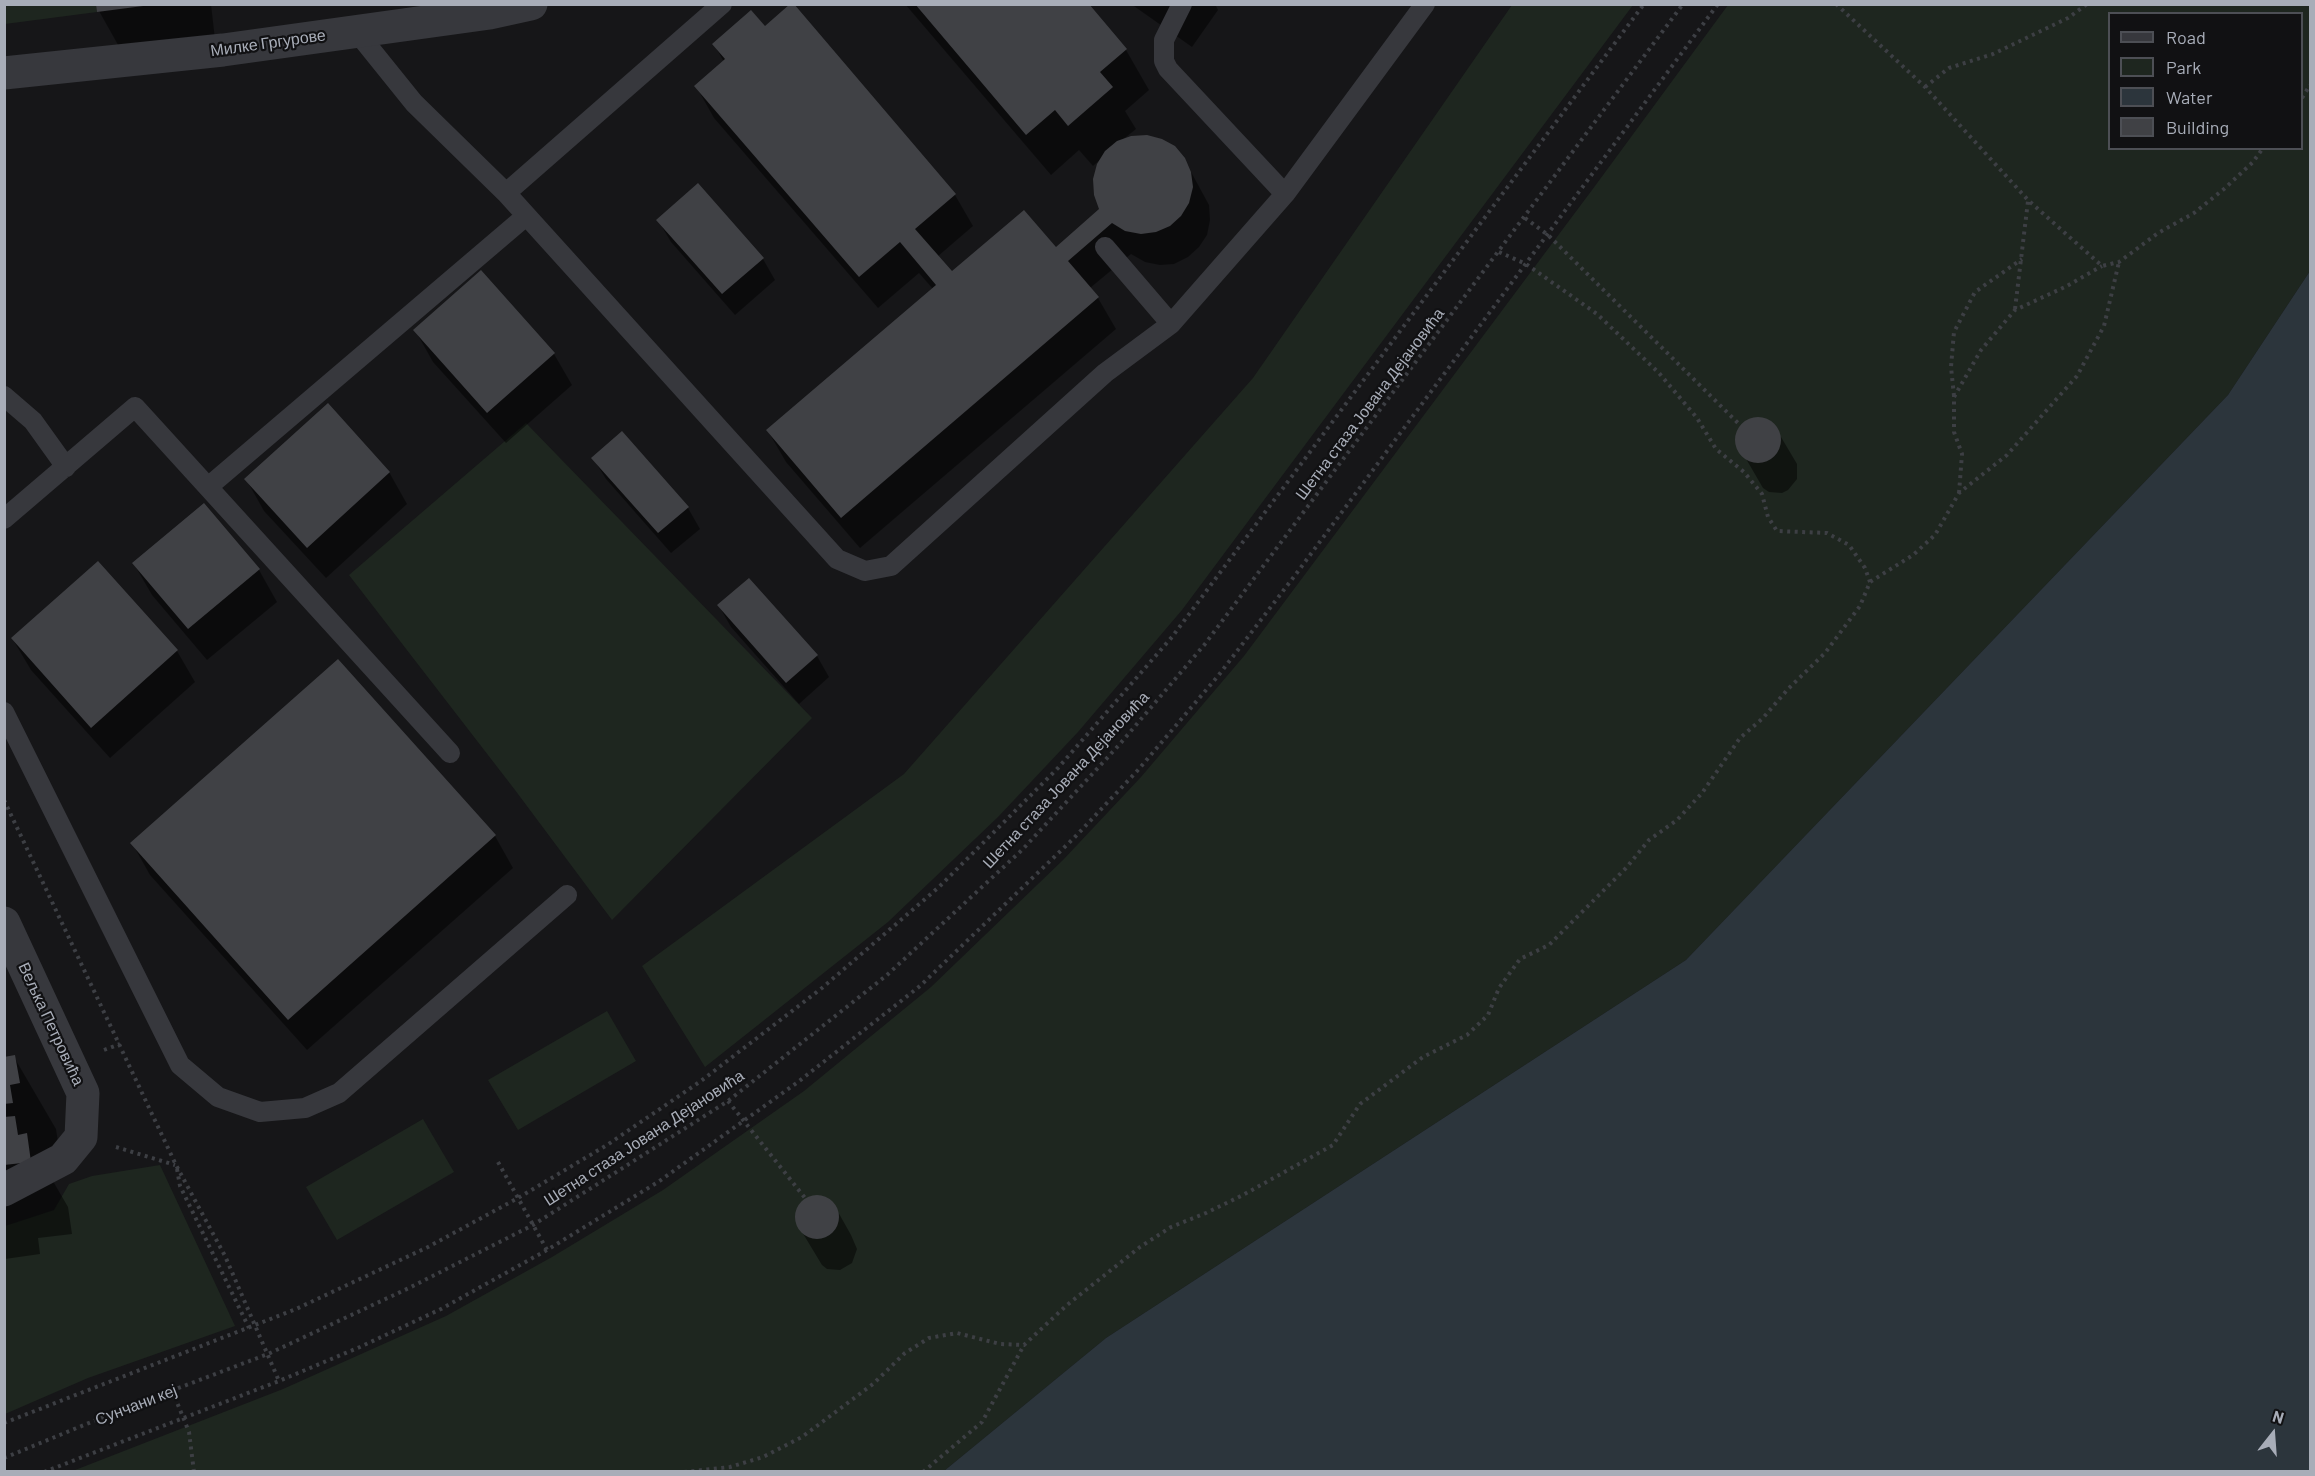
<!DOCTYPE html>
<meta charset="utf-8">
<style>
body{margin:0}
#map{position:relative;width:2315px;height:1476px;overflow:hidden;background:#161618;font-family:Barlow,sans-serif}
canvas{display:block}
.frame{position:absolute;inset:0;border:6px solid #a8adb8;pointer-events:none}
.legend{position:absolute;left:2108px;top:12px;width:195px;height:138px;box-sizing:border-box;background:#111113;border:2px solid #4d4f55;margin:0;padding:8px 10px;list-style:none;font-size:18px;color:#a8adb8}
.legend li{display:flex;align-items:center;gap:12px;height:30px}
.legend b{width:30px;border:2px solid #4d4f55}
.north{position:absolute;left:2243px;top:1404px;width:60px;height:60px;-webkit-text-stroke:4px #111113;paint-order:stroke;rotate:17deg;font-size:16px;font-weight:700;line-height:24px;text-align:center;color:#a8adb8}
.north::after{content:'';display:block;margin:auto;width:21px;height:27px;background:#a8adb8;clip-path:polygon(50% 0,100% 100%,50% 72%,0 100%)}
</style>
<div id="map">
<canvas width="2315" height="1476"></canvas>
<div class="frame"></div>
<ul class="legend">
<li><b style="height:8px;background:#37383d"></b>Road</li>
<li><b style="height:16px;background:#1e261f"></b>Park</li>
<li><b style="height:16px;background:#2c353c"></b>Water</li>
<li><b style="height:16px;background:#404145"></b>Building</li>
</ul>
<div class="north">N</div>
</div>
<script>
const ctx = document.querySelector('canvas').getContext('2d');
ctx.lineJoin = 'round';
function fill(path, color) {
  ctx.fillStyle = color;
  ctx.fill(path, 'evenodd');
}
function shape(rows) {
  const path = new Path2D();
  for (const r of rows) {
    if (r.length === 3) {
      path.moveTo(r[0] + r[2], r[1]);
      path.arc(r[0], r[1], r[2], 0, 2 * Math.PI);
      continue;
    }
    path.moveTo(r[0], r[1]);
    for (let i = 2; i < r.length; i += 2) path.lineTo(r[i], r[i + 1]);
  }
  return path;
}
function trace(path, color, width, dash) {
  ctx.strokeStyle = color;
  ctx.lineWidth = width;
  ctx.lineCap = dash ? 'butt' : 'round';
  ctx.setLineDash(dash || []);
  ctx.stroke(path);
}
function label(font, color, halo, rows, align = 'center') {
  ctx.font = font + ' Barlow,sans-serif';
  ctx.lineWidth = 4.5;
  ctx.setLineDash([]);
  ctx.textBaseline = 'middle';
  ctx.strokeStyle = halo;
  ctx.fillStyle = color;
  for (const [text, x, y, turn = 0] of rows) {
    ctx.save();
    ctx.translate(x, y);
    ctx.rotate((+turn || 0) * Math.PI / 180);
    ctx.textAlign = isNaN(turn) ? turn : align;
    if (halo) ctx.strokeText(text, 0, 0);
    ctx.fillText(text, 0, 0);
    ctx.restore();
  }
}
fill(shape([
 [4,5,96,5,97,12,5,24],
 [1512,5,1633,5,1182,610,1078,732,998,817,888,922,705,1067,642,966,904,774,1253,378],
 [1728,5,2310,5,2310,271,2228,395,1686,960,1106,1338,944,1471,70,1472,283,1389,446,1316,552,1257,663,1190,804,1091,931,987,1063,860,1141,777,1244,656,1595,186],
 [2110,14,2302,14,2302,148,2110,148],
 [526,423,812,718,612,920,515,790,349,575],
 [607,1011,636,1061,518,1130,488,1080],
 [423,1119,454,1172,337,1240,306,1187],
 [160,1165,235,1326,88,1378,5,1414,5,1226,54,1210,69,1184,92,1176]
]), '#1e261f');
fill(shape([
 [2310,271,2310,1471,944,1471,1106,1338,1686,960,2228,395]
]), '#2c353c');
fill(shape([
 [98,4,211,4,217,57,131,68,99,11],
 [905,4,1087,4,1126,50,1149,90,1125,111,1136,129,1121,141,1184,159,1209,205,1210,220,1207,235,1199,247,1188,257,1174,264,1160,265,1145,262,1131,254,1090,288,1098,298,1116,329,860,548,786,462,768,431,933,289,919,273,878,308,714,118,696,86,724,62,714,44,765,28,955,195,973,226,937,257,952,273,1056,249,1101,210,1102,158,1093,166,1079,150,1051,175],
 [1131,4,1215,4,1218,10,1192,47],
 [658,220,763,259,775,280,735,315,671,242],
 [415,330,554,354,572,385,506,443,433,362],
 [1762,419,1768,421,1778,432,1797,464,1797,479,1788,490,1782,493,1769,492,1763,488,1738,445,1738,432,1747,421],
 [593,458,688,508,700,529,671,553,606,479],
 [389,472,407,504,326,578,264,511,246,479],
 [204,505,259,570,277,602,207,660,152,595,134,564],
 [98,563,177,651,195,682,110,758,31,670,12,638],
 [749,580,817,656,829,677,799,704,731,627,719,606],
 [495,836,513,868,307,1050,150,875,132,843],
 [14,1057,56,1129,60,1155,50,1176,68,1207,72,1234,38,1238,40,1254,5,1259,4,1058],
 [813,1196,827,1198,833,1203,851,1235,857,1249,852,1263,840,1270,827,1269,822,1265,796,1222,797,1209,801,1203]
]), '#0007');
fill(shape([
 [790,4,794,4,956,194,915,229,952,271,1024,210,1056,247,1099,209,1094,195,1093,179,1097,164,1105,151,1117,141,1131,136,1147,135,1162,139,1175,146,1185,158,1191,172,1193,187,1189,203,1181,216,1170,226,1156,232,1141,234,1125,231,1112,223,1068,261,1099,297,841,518,766,430,936,285,900,242,859,277,694,86,725,59,712,44,751,10,765,26],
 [915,4,1089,4,1127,49,1100,72,1113,87,1068,126,1055,110,1026,135],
 [96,5,143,5,143,6,97,12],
 [698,183,764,258,722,294,656,220],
 [481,270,555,353,487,413,413,330],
 [328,403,390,472,307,548,244,479],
 [1758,440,23],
 [622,431,689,507,658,533,591,458],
 [204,503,260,569,188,629,132,563],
 [98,561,178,650,91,728,11,638],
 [749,578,818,655,786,683,717,605],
 [338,659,496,835,288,1020,130,843],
 [15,1055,20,1083,10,1085,13,1103,4,1104,4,1057],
 [15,1116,18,1135,27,1133,31,1162,4,1165,4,1117],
 [817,1217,22]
]), '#404145');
trace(shape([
 [1836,4,1925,87,2028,200,2102,266,2119,262,2158,233,2194,213,2224,189,2253,162,2263,148],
 [1925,87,1949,68,1993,54,2068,18,2087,4],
 [2302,98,2310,85],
 [1525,218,1548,235,1740,425],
 [1499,252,1526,264,1597,314,1659,373,1697,418,1716,449,1744,472,1762,494,1768,517,1777,531,1827,533,1849,545,1865,568,1870,582],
 [2015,309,2028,201],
 [1954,396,1951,367,1954,332,1975,292,2022,259],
 [1959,493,1962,454,1954,432,1954,397,1981,350,2015,310,2065,287,2102,266],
 [4,800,176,1165,225,1256,279,1381],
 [104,1050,120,1044],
 [728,1101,805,1198],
 [116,1147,175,1165],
 [498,1162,547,1250],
 [177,1169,180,1186,249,1328],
 [172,1390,189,1432,194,1472],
 [4,1423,296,1309,428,1247,518,1198,607,1145,701,1081,822,988,939,887,1058,768,1172,637,1644,4],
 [4,1458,118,1411,268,1354,409,1288,533,1225,728,1101,887,975,1023,849,1119,745,1205,644,1683,4],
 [44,1472,279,1381,360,1347,441,1309,547,1250,658,1182,798,1082,920,986,1074,838,1138,770,1218,676,1296,574,1718,4],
 [684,1472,730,1467,763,1457,802,1437,873,1384,905,1353,929,1338,957,1333,1000,1344,1024,1345,1067,1305,1140,1247,1171,1227,1206,1213,1243,1195,1333,1145,1360,1104,1423,1057,1467,1035,1488,1015,1499,988,1520,959,1549,945,1626,868,1649,840,1677,820,1702,793,1740,738,1763,718,1788,689,1825,653,1860,606,1870,582,1913,555,1935,535,1959,493,2007,455,2077,376,2104,326,2119,262],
 [923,1472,982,1422,1024,1345]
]), '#3d3f44', 4, [3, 4.5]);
trace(shape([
 [1182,4,1164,40,1164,61,1168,69,1285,194],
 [356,31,414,103,506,193,837,559,865,571,891,566,1105,373,1171,324,1285,194,1425,4],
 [506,193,722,4],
 [1105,247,1171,324],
 [4,396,33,421,66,467],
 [208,487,526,216],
 [4,519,135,407,450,753],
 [4,712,180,1065,218,1097,260,1112,305,1108,339,1093,567,895]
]), '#37383d', 20);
trace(shape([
 [4,73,223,50,490,13,531,4],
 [4,923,83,1093,81,1137,63,1159,4,1190]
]), '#37383d', 33);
label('16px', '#a8adb8', '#111113', [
 ["Милке Гргурове",268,43,-8],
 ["Шетна стаза Јована Дејановића",1370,404,-53],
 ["Шетна стаза Јована Дејановића",1066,780,-47],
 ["Вељка Петровића",51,1024,65],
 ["Шетна стаза Јована Дејановића",644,1138,-33],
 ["Сунчани кеј",136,1405,-21]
]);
</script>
